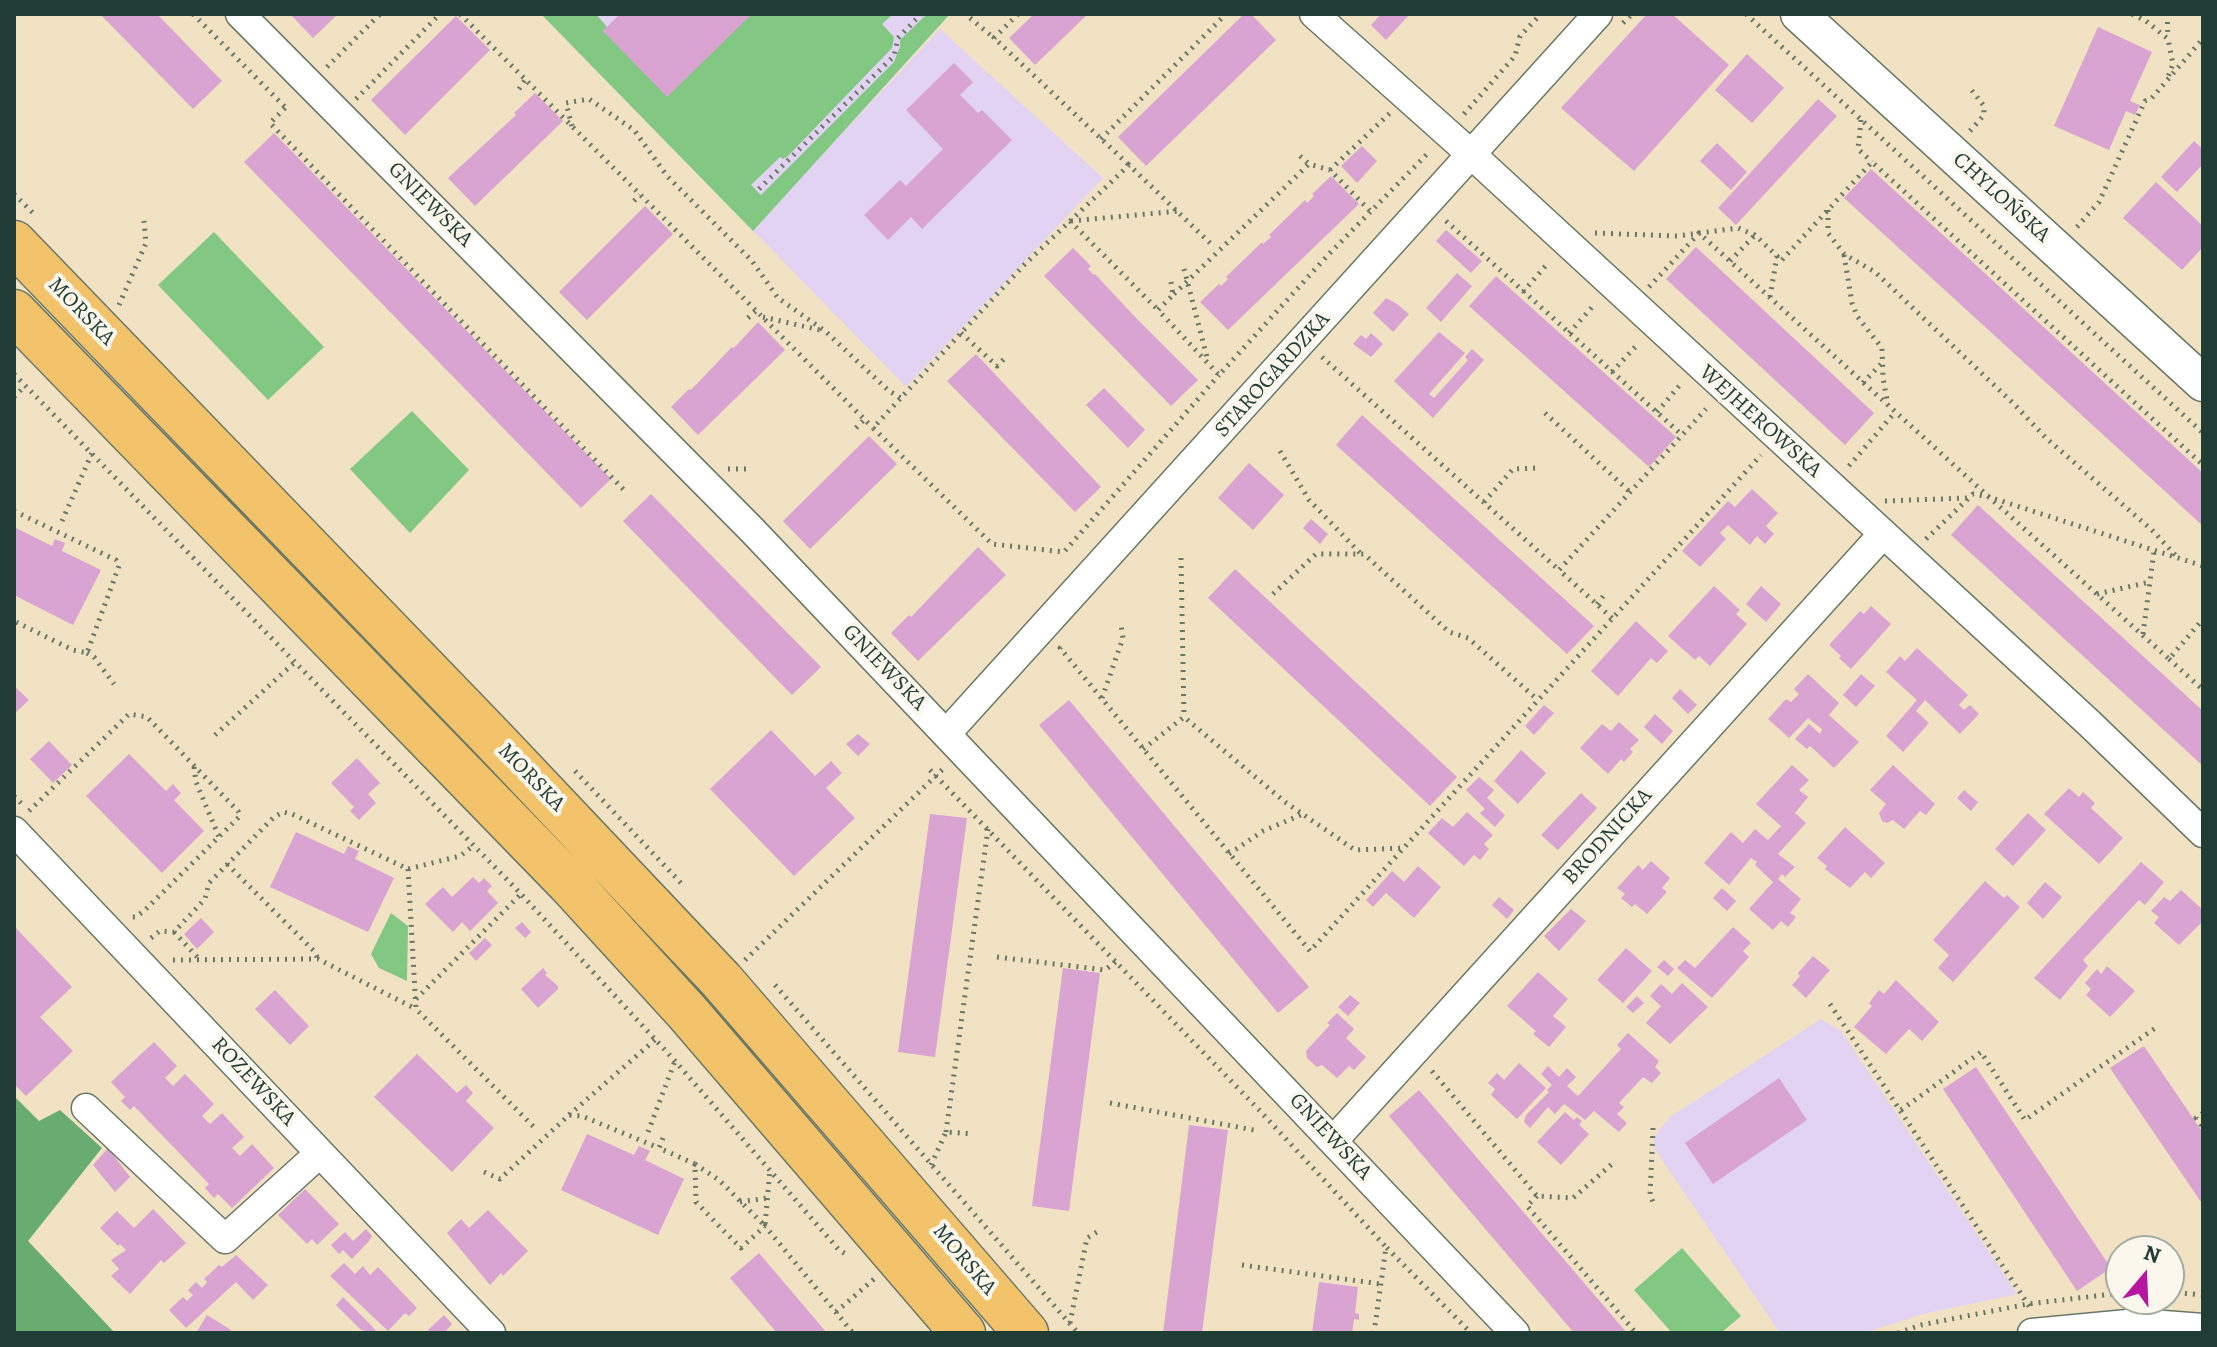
<!DOCTYPE html>
<meta charset="utf-8">
<style>
body{margin:0}
#map{position:relative;width:2217px;height:1347px;overflow:hidden;background:#f2e2c4;font-family:Alegreya,serif}
canvas{display:block}
.frame{position:absolute;inset:0;border:16px solid #1f3d34;pointer-events:none}
.north{position:absolute;left:2105px;top:1235px;width:80px;height:80px;box-sizing:border-box;background:#fbf7ec;border:2px solid #a3ada2;border-radius:50%;rotate:19deg;font-size:22px;font-weight:700;line-height:32px;text-align:center;color:#1f3d34}
.north::after{content:'';display:block;margin:auto;width:28px;height:36px;background:#b5179e;clip-path:polygon(50% 0,100% 100%,50% 72%,0 100%)}
</style>
<div id="map">
<canvas width="2217" height="1347"></canvas>
<div class="frame"></div>
<div class="north">N</div>
</div>
<script>
const ctx = document.querySelector('canvas').getContext('2d');
ctx.lineJoin = 'round';
function fill(path, color) {
  ctx.fillStyle = color;
  ctx.fill(path, 'evenodd');
}
function shape(rows) {
  const path = new Path2D();
  for (const r of rows) {
    path.moveTo(r[0], r[1]);
    for (let i = 2; i < r.length; i += 2) path.lineTo(r[i], r[i + 1]);
  }
  return path;
}
function trace(path, color, width, dash) {
  ctx.strokeStyle = color;
  ctx.lineWidth = width;
  ctx.lineCap = dash ? 'butt' : 'round';
  ctx.setLineDash(dash || []);
  ctx.stroke(path);
}
function label(font, color, halo, rows, align = 'center') {
  ctx.font = font + ' Alegreya,serif';
  ctx.lineWidth = 8;
  ctx.setLineDash([]);
  ctx.textBaseline = 'middle';
  ctx.strokeStyle = halo;
  ctx.fillStyle = color;
  for (const [text, x, y, turn = 0] of rows) {
    ctx.save();
    ctx.translate(x, y);
    ctx.rotate((+turn || 0) * Math.PI / 180);
    ctx.textAlign = isNaN(turn) ? turn : align;
    if (halo) ctx.strokeText(text, 0, 0);
    ctx.fillText(text, 0, 0);
    ctx.restore();
  }
}
fill(shape([
 [541,14,950,14,840,136,940,29,1103,178,906,387],
 [1821,1019,1841,1031,2017,1294,1923,1314,1864,1333,1780,1333,1655,1150,1654,1137,1670,1117]
]), '#e3d3f2');
fill(shape([
 [541,14,596,14,607,27,603,31,752,14,893,14,882,24,894,37,892,48,787,157,783,159,780,157,751,185,761,195,894,62,900,47,900,40,927,14,950,14,753,231],
 [214,232,324,347,268,400,158,285],
 [412,411,469,470,410,533,350,469],
 [391,913,408,926,407,981,379,968,371,954],
 [1682,1248,1741,1316,1721,1333,1672,1333,1634,1290]
]), '#82c883');
fill(shape([
 [14,1096,39,1121,60,1110,102,1148,28,1241,115,1333,14,1333]
]), '#69ac71');
fill(shape([
 [100,14,157,14,222,81,193,109],
 [290,14,338,14,313,38],
 [620,14,752,14,667,97,603,31],
 [1034,14,1088,14,1035,65,1009,38],
 [1244,14,1251,14,1276,40,1146,166,1118,137],
 [1381,14,1410,14,1386,40,1371,25],
 [1647,14,1672,14,1729,65,1634,171,1561,108],
 [456,16,490,50,405,135,371,100],
 [2098,27,2152,52,2130,101,2140,105,2135,115,2126,111,2109,150,2054,126],
 [1747,54,1784,88,1752,123,1715,90],
 [954,63,973,82,960,95,978,113,982,110,1012,140,922,229,911,217,888,240,864,215,900,180,906,186,943,149,906,110],
 [535,93,563,121,475,206,448,178,516,115,514,113],
 [1818,99,1837,116,1736,225,1718,208],
 [274,133,611,479,581,508,244,162],
 [2194,141,2203,149,2203,164,2177,192,2161,177],
 [1717,143,1747,172,1731,190,1700,161],
 [1362,146,1377,161,1357,183,1341,166],
 [1871,169,2203,473,2203,526,1844,198],
 [1331,176,1359,204,1228,330,1200,302,1219,284,1221,286,1228,279,1226,277,1262,242,1263,244,1271,237,1269,235,1305,200,1307,203,1314,196,1312,194],
 [2156,182,2203,226,2203,247,2182,270,2123,218],
 [645,206,673,234,587,320,559,292],
 [1446,230,1482,261,1471,273,1436,241],
 [1696,247,1874,413,1845,445,1666,279],
 [1073,248,1091,266,1088,269,1094,275,1095,274,1137,319,1198,380,1171,406,1044,276],
 [1457,273,1472,286,1441,322,1426,308],
 [1496,276,1676,437,1649,467,1469,306],
 [1386,298,1397,304,1409,314,1393,332,1373,313],
 [758,322,785,350,698,435,671,407,689,389,691,390,732,347,734,348],
 [1439,332,1465,353,1429,394,1434,398,1468,360,1465,357,1472,349,1484,360,1433,418,1394,381],
 [1371,333,1383,344,1371,357,1353,344,1361,335,1366,339],
 [976,354,1101,487,1075,512,947,381],
 [1104,388,1145,430,1128,448,1086,405],
 [1362,415,1594,626,1567,654,1336,445],
 [869,436,897,464,810,549,783,521],
 [1249,463,1284,495,1253,530,1218,498],
 [1752,489,1778,513,1766,526,1774,534,1765,544,1757,536,1750,545,1728,525,1720,533,1726,539,1700,567,1682,551,1728,501,1735,507],
 [651,494,821,667,792,695,623,521],
 [1978,505,2203,711,2203,766,1951,535],
 [1311,519,1328,534,1320,544,1303,528],
 [14,527,52,546,55,539,65,543,62,551,101,570,73,625,14,595],
 [978,547,1006,575,918,661,891,633,909,615,911,617],
 [1235,569,1457,777,1430,806,1208,598],
 [1714,586,1740,610,1736,614,1747,624,1710,666,1699,656,1695,660,1668,636],
 [1761,586,1781,604,1766,622,1746,604],
 [1871,606,1891,624,1851,669,1839,658,1841,656,1829,645,1860,611,1864,614],
 [1636,621,1668,651,1657,663,1651,658,1618,696,1591,671],
 [1917,648,1968,695,1959,705,1964,710,1970,705,1979,714,1960,734,1925,700,1916,711,1929,723,1903,752,1886,736,1917,700,1886,672,1900,656,1905,661],
 [1808,674,1839,703,1829,715,1859,742,1834,768,1810,746,1807,749,1795,739,1809,724,1820,734,1822,729,1818,726,1808,718,1789,738,1768,719,1786,699,1791,702,1799,694,1794,689],
 [1861,674,1875,686,1856,707,1843,695],
 [14,686,29,700,14,714],
 [1680,689,1697,705,1688,714,1672,698],
 [1069,700,1309,987,1278,1013,1039,725],
 [1544,705,1554,713,1534,735,1525,726],
 [1655,714,1673,731,1662,744,1644,727],
 [1619,722,1639,740,1630,749,1633,752,1624,762,1621,759,1608,774,1580,748,1602,724,1611,731],
 [771,730,815,776,831,761,842,773,826,788,855,818,794,876,710,789],
 [858,734,870,744,858,756,846,744],
 [49,741,72,765,53,783,30,759],
 [1521,750,1546,773,1518,804,1494,781],
 [129,754,166,791,173,784,181,793,174,800,204,831,162,873,86,796],
 [357,758,380,783,368,794,376,803,359,820,350,811,354,807,331,783],
 [1792,765,1809,780,1799,790,1808,797,1795,813,1806,823,1778,854,1795,867,1785,877,1782,874,1778,879,1801,899,1790,913,1796,917,1788,927,1781,921,1773,930,1749,909,1773,882,1755,865,1757,862,1751,858,1729,885,1704,863,1731,832,1743,843,1755,829,1768,840,1781,826,1756,804],
 [1893,765,1935,804,1926,815,1920,811,1904,829,1893,820,1887,823,1882,821,1879,813,1886,804,1870,790],
 [1479,777,1494,790,1487,798,1505,815,1495,827,1480,813,1485,809,1466,790],
 [2069,788,2079,797,2083,792,2095,803,2091,808,2123,838,2099,864,2044,814],
 [1964,790,1978,802,1971,811,1957,798],
 [1581,793,1597,808,1558,850,1541,835],
 [1467,812,1493,835,1484,844,1489,849,1480,860,1474,855,1464,866,1428,833,1442,818,1453,827],
 [2028,813,2046,830,2013,866,1995,849],
 [930,814,967,818,935,1057,898,1052],
 [1845,827,1885,863,1871,878,1865,872,1850,888,1825,869,1827,866,1817,858],
 [296,832,344,854,348,846,359,851,355,859,394,878,368,932,270,887],
 [1651,861,1670,878,1662,888,1667,892,1647,914,1635,904,1632,907,1621,898,1625,894,1617,888,1638,865,1643,870],
 [2141,862,2164,882,2145,905,2139,900,2083,960,2088,966,2060,1000,2034,978],
 [1418,866,1441,887,1414,918,1386,893,1373,907,1366,900,1392,871,1404,882],
 [473,877,479,883,484,878,492,886,487,891,498,903,470,931,462,922,453,932,425,904,443,887,452,897],
 [1985,881,2004,898,2007,895,2020,907,1953,982,1938,968,1949,955,1933,940],
 [2045,882,2062,897,2043,919,2027,903],
 [1722,888,1736,901,1727,911,1713,898],
 [2181,890,2203,910,2203,921,2179,945,2154,923,2159,917,2151,911,2164,897,2170,901],
 [1499,897,1514,910,1507,919,1492,905],
 [1571,909,1586,921,1559,951,1544,936],
 [201,918,214,932,197,949,184,934],
 [522,922,531,932,525,938,515,928],
 [14,926,72,987,40,1017,73,1051,26,1096,14,1084],
 [1733,927,1751,943,1743,951,1749,957,1712,998,1677,968,1685,960,1695,968],
 [485,938,492,945,476,961,469,953],
 [1626,948,1652,971,1623,1003,1597,980],
 [1813,956,1830,970,1806,998,1792,985,1800,976,1798,973],
 [1664,960,1674,969,1668,976,1657,967],
 [2107,966,2135,991,2110,1017,2086,995,2091,989,2085,983,2097,969,2101,974],
 [543,968,547,973,545,975,558,986,558,989,538,1008,521,989],
 [1063,968,1100,973,1069,1211,1032,1206],
 [1538,972,1568,999,1553,1016,1566,1027,1549,1047,1533,1034,1536,1031,1507,1006],
 [1896,980,1939,1022,1922,1041,1909,1029,1886,1054,1854,1027,1872,1006,1869,1003,1879,990,1884,994],
 [1682,983,1708,1007,1670,1044,1646,1023,1661,1006,1650,996,1661,984,1672,994],
 [275,990,309,1026,290,1045,255,1009],
 [1350,995,1360,1003,1348,1016,1338,1007],
 [1637,996,1644,1003,1633,1013,1626,1007],
 [1337,1013,1354,1029,1346,1038,1366,1057,1354,1070,1349,1066,1337,1078,1322,1065,1317,1067,1307,1058,1306,1051,1330,1025,1327,1023],
 [1628,1033,1659,1061,1655,1067,1661,1073,1652,1083,1643,1077,1619,1103,1624,1107,1617,1114,1627,1123,1619,1132,1594,1111,1585,1120,1564,1104,1555,1114,1548,1107,1530,1128,1524,1122,1526,1115,1549,1092,1547,1090,1552,1085,1541,1074,1548,1066,1559,1077,1567,1068,1576,1077,1567,1086,1578,1096,1621,1049,1617,1045],
 [154,1042,177,1066,165,1078,173,1086,185,1074,214,1104,202,1116,210,1124,222,1113,244,1137,232,1148,240,1156,252,1144,274,1168,232,1208,218,1194,214,1198,205,1188,209,1184,134,1106,130,1110,121,1101,125,1097,111,1082],
 [2144,1046,2203,1133,2203,1205,2110,1068],
 [417,1054,457,1093,466,1085,473,1093,466,1101,494,1128,452,1172,374,1097],
 [1519,1063,1546,1088,1517,1119,1491,1095,1495,1089,1488,1083,1497,1073,1504,1080],
 [1976,1067,2111,1268,2077,1291,1943,1089],
 [1779,1078,1807,1120,1713,1184,1685,1143],
 [1419,1090,1627,1333,1574,1333,1389,1116],
 [1565,1112,1574,1120,1577,1117,1582,1121,1579,1125,1589,1134,1561,1165,1537,1142],
 [1189,1125,1228,1130,1202,1333,1163,1333],
 [587,1134,634,1155,639,1146,650,1151,645,1160,684,1179,658,1235,561,1190],
 [108,1148,130,1177,115,1192,93,1165],
 [305,1189,339,1224,317,1245,312,1239,307,1244,278,1215],
 [153,1209,186,1243,164,1263,161,1260,130,1294,111,1276,119,1269,111,1260,126,1250,120,1244,118,1246,100,1228,117,1211,134,1228],
 [488,1210,528,1251,503,1276,501,1273,490,1285,447,1233,461,1219,469,1228],
 [366,1229,372,1236,369,1241,352,1259,343,1250,339,1254,331,1245,345,1232,353,1241],
 [759,1253,827,1333,777,1333,730,1278],
 [236,1255,268,1285,253,1300,236,1282,186,1328,169,1310,183,1297,187,1301,193,1295,188,1290,196,1282,202,1288,207,1282,204,1279,219,1265,222,1267],
 [344,1263,355,1274,363,1266,370,1275,378,1267,417,1308,409,1316,405,1313,388,1331,330,1276],
 [1319,1282,1358,1287,1355,1313,1359,1314,1359,1320,1354,1319,1352,1333,1312,1333],
 [343,1297,369,1323,378,1333,361,1330,336,1305],
 [207,1315,231,1330,230,1333,196,1333],
 [444,1315,452,1324,444,1333,430,1333,428,1330]
]), '#d9a4d2');
const minor = shape([
 [240,14,752,530,1515,1333],
 [1314,14,1472,155,2089,723,2203,833],
 [946,734,1598,14],
 [14,831,491,1333],
 [86,1108,225,1239,320,1153],
 [1333,1141,1883,534],
 [2032,1333,2138,1323,2203,1328]
]);
const tertiary = shape([
 [1799,14,2203,383]
]);
const primary = shape([
 [14,243,493,739,722,981,1026,1333],
 [14,312,570,884,687,1012,963,1333]
]);
trace(minor, '#697766', 31);
trace(tertiary, '#697766', 39);
trace(primary, '#697766', 47);
trace(shape([
 [193,14,286,108],
 [460,14,873,428],
 [1018,14,994,38,1129,165],
 [1746,14,2203,433],
 [2132,14,2146,21,2168,39,2173,64,2168,77],
 [2167,14,2168,37],
 [970,18,994,38],
 [1623,23,1632,14],
 [327,67,380,14],
 [519,89,525,80],
 [356,99,440,14],
 [285,108,270,123,626,492],
 [1464,114,1515,56,1520,36,1541,14],
 [1861,120,1858,149,1872,162],
 [572,126,566,103,589,99,634,130,667,176,752,261,778,298,825,331,889,391,901,398],
 [1970,131,1984,115,1984,106,1970,88],
 [1101,139,1226,14],
 [1300,156,1309,164],
 [1330,170,1390,113],
 [759,189,894,56,898,38,921,14],
 [14,194,33,213],
 [634,201,640,195],
 [1828,210,1828,233,1844,254,1875,272,2014,404,2046,438,2152,530,2177,557],
 [1070,221,1158,310],
 [1071,221,1179,211],
 [1446,221,1682,435],
 [2077,227,2099,202,2145,101,2151,99,2201,41],
 [1595,233,1677,236,1738,228,1755,235,1777,256,1770,297],
 [1210,243,1129,165,1025,264,873,428,992,544,1064,552,1219,375],
 [1844,255,1852,303,1857,316,1882,348,1883,378,1888,405],
 [1777,256,1781,261,1872,162,2203,465],
 [1730,261,1755,235],
 [1184,269,1208,361],
 [1171,282,1173,295,1158,310,1219,375,1328,255,1430,151],
 [1649,287,1699,233,1989,497,2203,566],
 [1523,292,1548,263],
 [1174,294,1309,164,1330,170,1371,212],
 [119,305,146,243,144,221],
 [763,317,820,330],
 [748,318,756,311],
 [961,333,997,366,1006,357],
 [1569,333,1594,305],
 [1322,357,1559,570],
 [1612,372,1637,345],
 [14,374,521,894,675,1061,839,1250,849,1256],
 [1863,383,1881,364],
 [14,397,25,386],
 [1657,412,1680,385],
 [1545,413,1630,492],
 [856,428,864,420],
 [1280,451,1309,500,1360,553],
 [1849,466,1895,412],
 [728,469,749,469],
 [1885,501,1967,498],
 [1484,502,1513,469,1537,468],
 [14,511,116,560,119,566,87,653,73,650,14,621],
 [62,521,92,453],
 [1926,539,1973,494,1989,497,2169,659,2203,619],
 [1181,558,1184,717],
 [1273,594,1316,554,1364,554,1449,632,1468,638,1538,700],
 [2097,594,2150,582],
 [1597,604,1605,594],
 [1612,618,1559,570,1706,409],
 [2143,634,2154,551],
 [1061,647,1060,648,1310,951,1761,455],
 [87,653,94,657,114,684],
 [2169,659,2203,690],
 [1102,698,1123,638,1121,625],
 [215,735,295,662],
 [1143,749,1184,717,1285,802,1355,850,1404,848],
 [194,767,196,782,219,837],
 [930,770,1261,1112,1386,1247],
 [575,771,681,883],
 [14,796,25,807],
 [29,811,129,714,147,717,238,811,240,816,145,910,136,917,130,917],
 [1229,854,1263,831,1303,814],
 [227,864,314,951,318,959],
 [408,869,416,1009,534,1127],
 [174,932,200,960],
 [151,938,160,931,174,932,205,899,209,883,274,817,283,812,292,814,408,869,460,856,473,846],
 [997,957,1105,970,1117,961],
 [173,960,318,959,416,1009],
 [745,960,945,767],
 [775,985,1078,1333],
 [416,999,521,894],
 [1830,1004,2031,1309],
 [1432,1071,1537,1196,1573,1198,1612,1164],
 [1110,1103,1259,1131],
 [1901,1110,1981,1052,2025,1120,2158,1026],
 [2203,1113,2196,1118,2203,1127],
 [569,1115,657,1038],
 [1653,1128,1650,1195,1653,1202],
 [648,1132,675,1061],
 [946,1132,988,829],
 [663,1138,659,1148,695,1164,696,1202,720,1227,741,1248,765,1226,853,1333],
 [695,1164,719,1180,765,1226,770,1169],
 [931,1165,946,1132,973,1134],
 [484,1172,500,1179,569,1115,582,1116,659,1148],
 [1537,1196,1527,1206,1636,1333],
 [740,1202,767,1198],
 [1242,1265,1381,1284],
 [2169,1292,2203,1295],
 [836,1312,874,1279],
 [1070,1323,1087,1238,1097,1232],
 [1374,1333,1386,1247,1471,1333],
 [1898,1333,1921,1325,2028,1304,2121,1293]
]), '#697766', 5, [2, 6]);
trace(minor, '#fff', 28);
trace(tertiary, '#fff', 36);
trace(primary, '#f2c36a', 44);
label('22px', '#1f3d34', '#fbf7ec', [
 ["CHYLOŃSKA",2001,198,42],
 ["GNIEWSKA",430,205,45],
 ["MORSKA",81,312,46],
 ["STAROGARDZKA",1273,375,-48],
 ["WEJHEROWSKA",1760,422,42],
 ["GNIEWSKA",884,668,46],
 ["MORSKA",531,778,46],
 ["BRODNICKA",1608,837,-48],
 ["ROZEWSKA",253,1082,47],
 ["GNIEWSKA",1330,1137,47],
 ["MORSKA",964,1260,50]
]);
</script>
